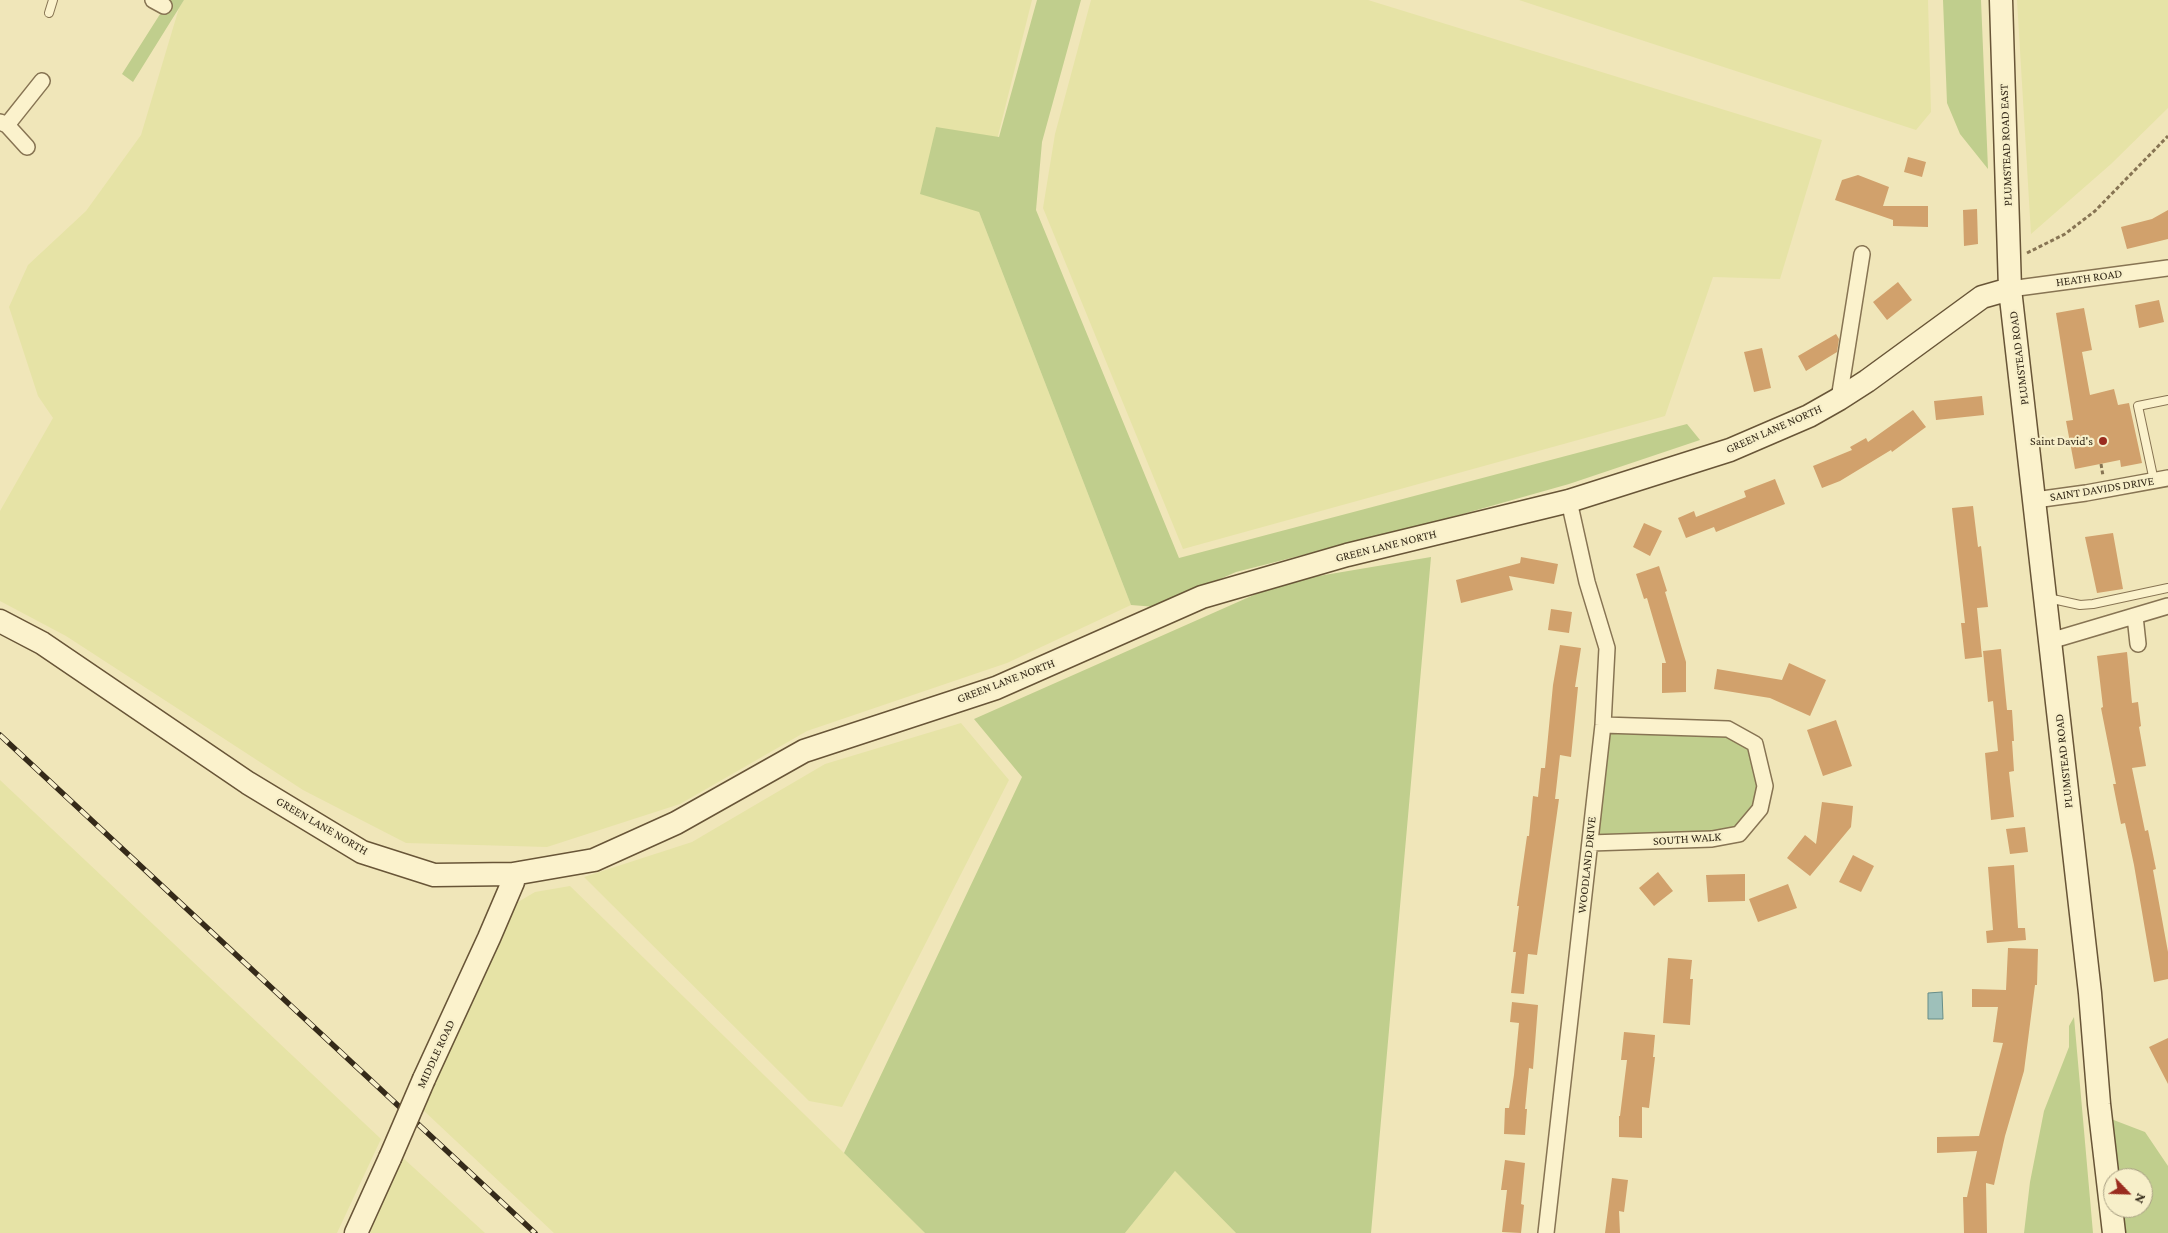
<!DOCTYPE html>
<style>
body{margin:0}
#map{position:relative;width:2168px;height:1233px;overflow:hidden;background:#f0e6b9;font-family:"Crimson Pro",serif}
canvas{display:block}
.north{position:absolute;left:2103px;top:1168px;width:50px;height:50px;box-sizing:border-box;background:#f7efc9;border:1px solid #a9a083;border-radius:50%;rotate:114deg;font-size:14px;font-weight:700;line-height:20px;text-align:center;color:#352a19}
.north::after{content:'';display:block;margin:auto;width:18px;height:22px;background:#9a2c1f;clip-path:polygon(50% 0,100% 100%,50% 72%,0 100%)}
</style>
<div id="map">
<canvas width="2168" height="1233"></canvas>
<div class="north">N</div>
</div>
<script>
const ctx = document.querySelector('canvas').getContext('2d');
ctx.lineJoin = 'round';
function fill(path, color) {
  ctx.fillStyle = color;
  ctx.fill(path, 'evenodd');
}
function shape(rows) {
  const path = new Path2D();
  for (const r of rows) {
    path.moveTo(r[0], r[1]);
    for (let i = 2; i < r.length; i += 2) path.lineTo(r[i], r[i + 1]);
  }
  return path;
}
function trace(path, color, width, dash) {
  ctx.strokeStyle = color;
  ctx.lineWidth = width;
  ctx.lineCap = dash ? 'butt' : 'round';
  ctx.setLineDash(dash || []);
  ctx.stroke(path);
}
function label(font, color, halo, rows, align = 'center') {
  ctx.font = font + ' "Crimson Pro",serif';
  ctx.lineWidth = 4.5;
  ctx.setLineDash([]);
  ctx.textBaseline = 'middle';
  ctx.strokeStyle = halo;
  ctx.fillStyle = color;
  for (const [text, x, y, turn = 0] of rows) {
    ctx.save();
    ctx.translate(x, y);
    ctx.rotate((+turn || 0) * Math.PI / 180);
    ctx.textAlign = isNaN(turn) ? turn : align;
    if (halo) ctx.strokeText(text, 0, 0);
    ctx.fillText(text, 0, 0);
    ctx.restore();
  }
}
fill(shape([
 [184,0,1032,0,979,212,1131,605,1007,663,807,731,680,804,547,847,406,843,303,790,66,636,0,601,0,511,53,418,38,396,9,307,28,265,86,211,141,135,179,8],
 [1091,0,1368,0,1822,140,1780,279,1713,277,1665,416,1183,549,1043,208,1055,134],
 [1519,0,1928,0,1931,112,1916,130],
 [2017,0,2168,0,2168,108,2111,164,2031,234],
 [961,723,1009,780,842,1107,809,1101,584,877,692,842,825,764],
 [0,780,381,1139,337,1233,0,1233],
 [570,886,844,1153,925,1233,554,1233,422,1109,513,905,535,892],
 [402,1157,485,1233,370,1233],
 [1175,1171,1236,1233,1125,1233]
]), '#e6e3a6');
fill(shape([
 [169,0,184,0,133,82,122,74],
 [1037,0,1081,0,1042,142,1036,210,1179,558,1687,424,1700,440,1569,484,1452,517,1236,572,1156,607,1131,605,979,212,920,194,936,127,999,137],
 [1943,0,1981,0,1988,169,1960,134,1947,103],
 [1431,557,1371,1233,1236,1233,1175,1171,1125,1233,925,1233,844,1153,1022,777,974,719,1283,582],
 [1603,725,1728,729,1755,744,1765,786,1739,834,1590,843],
 [2074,1017,2093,1233,2024,1233,2030,1182,2044,1111,2069,1047,2069,1026],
 [2111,1119,2145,1132,2168,1166,2168,1233,2120,1233,2118,1208,2143,1208,2143,1178,2116,1178]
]), '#c0ce8d');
const water = shape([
 [1942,992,1943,1019,1928,1019,1928,993,1942,992]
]);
fill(water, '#9ec0ba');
trace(water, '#668d88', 1);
fill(shape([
 [1908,157,1926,162,1922,177,1904,172],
 [1858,175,1889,187,1883,206,1928,206,1928,227,1893,226,1893,220,1835,200,1842,180],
 [1977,209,1978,244,1964,246,1963,210],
 [2168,210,2168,239,2127,249,2121,227,2152,219],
 [1898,282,1912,300,1887,320,1873,302],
 [2159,300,2164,322,2139,328,2135,305],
 [2084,308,2092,350,2082,352,2090,395,2114,389,2118,405,2129,403,2142,463,2121,467,2120,460,2075,469,2066,421,2073,420,2056,313],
 [1836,334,1839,339,1837,352,1806,371,1798,356],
 [1762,348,1771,388,1754,392,1744,352],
 [1982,396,1984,415,1936,420,1934,401],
 [1913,410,1926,427,1892,452,1891,450,1840,481,1822,488,1813,466,1852,450,1850,447,1866,438,1868,442],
 [1775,479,1785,504,1716,532,1714,527,1686,538,1678,518,1694,511,1696,517,1746,497,1744,491],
 [1973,506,1978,547,1981,546,1988,607,1977,608,1982,657,1965,659,1961,623,1965,623,1952,508],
 [1644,523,1662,531,1650,556,1633,547],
 [2113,533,2123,589,2097,593,2085,537],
 [1521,557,1558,564,1554,584,1509,576,1513,590,1461,603,1456,580,1520,563],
 [1659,566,1667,591,1665,592,1686,662,1686,692,1662,693,1662,663,1666,663,1647,598,1644,599,1636,574],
 [1551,609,1572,612,1569,633,1548,630],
 [1560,645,1581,648,1575,687,1578,687,1571,757,1560,755,1555,799,1559,799,1537,955,1528,954,1524,994,1511,993,1516,952,1513,952,1519,906,1517,906,1527,836,1529,836,1533,796,1538,797,1541,768,1545,768,1553,685],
 [2001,649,2007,710,2012,710,2014,741,2012,741,2014,771,2009,772,2014,817,1991,820,1985,753,1998,751,1993,701,1988,702,1983,651],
 [2127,652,2132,703,2138,702,2141,726,2139,727,2146,766,2132,768,2145,831,2148,830,2156,869,2153,870,2168,952,2168,979,2154,982,2134,865,2125,823,2121,824,2113,784,2116,784,2101,708,2103,707,2097,656],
 [1789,663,1826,680,1810,716,1770,698,1714,689,1717,669,1782,680],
 [1836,720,1852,766,1823,776,1807,730],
 [1822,802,1853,806,1851,827,1810,876,1787,858,1805,835,1816,844],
 [2025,827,2028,852,2010,854,2006,829],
 [1853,855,1874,866,1861,892,1839,882],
 [2014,865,2018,928,2025,928,2026,940,1987,943,1986,931,1993,930,1988,867],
 [1658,872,1673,891,1654,906,1639,888],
 [1745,874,1745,901,1708,902,1706,875],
 [1788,884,1797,908,1758,922,1749,899],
 [2008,948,2038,949,2037,985,2035,985,2024,1071,2005,1136,1994,1185,1986,1183,1987,1233,1964,1233,1963,1197,1967,1197,1977,1151,1937,1153,1937,1137,1979,1136,2003,1043,1993,1042,1998,1007,1972,1007,1972,989,2006,990],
 [1668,958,1692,960,1690,979,1693,979,1690,1025,1663,1023],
 [1512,1002,1538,1005,1533,1069,1529,1068,1525,1109,1527,1109,1525,1135,1504,1134,1505,1108,1509,1108,1514,1075,1519,1023,1510,1022],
 [1624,1032,1655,1035,1653,1057,1655,1057,1649,1108,1642,1107,1642,1138,1619,1137,1619,1116,1620,1116,1627,1060,1621,1060],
 [2168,1038,2168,1084,2149,1047],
 [1505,1160,1525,1163,1521,1204,1524,1205,1521,1233,1502,1232,1507,1190,1501,1190],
 [1612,1178,1628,1180,1624,1212,1619,1211,1620,1233,1605,1233]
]), '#d1a16c');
const lane = shape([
 [49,13,53,0],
 [2154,481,2138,406,2168,400],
 [2048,598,2080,605,2093,604,2168,588]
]);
const street = shape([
 [153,0,164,6],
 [0,122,7,125,27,147],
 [7,125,42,81],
 [2010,289,2168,268],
 [1839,399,1862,254],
 [2035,500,2086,493,2168,478],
 [2135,616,2138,644],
 [2050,641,2168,606],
 [1590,843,1712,839,1739,834,1760,809,1765,786,1755,744,1728,729,1603,725],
 [1546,1233,1603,725,1607,648,1587,582,1569,501]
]);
const secondary = shape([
 [2001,0,2010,289,2090,993,2099,1104,2114,1233],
 [0,621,42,643,248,783,362,852,434,875,513,874,594,860,676,823,804,751,996,688,1202,597,1347,555,1569,501,1730,450,1809,416,1839,399,1867,381,1982,297,2010,289],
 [424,1079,489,938,513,882,513,874],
 [356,1233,390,1158]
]);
trace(lane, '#877453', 10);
trace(street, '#877453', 18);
trace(secondary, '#685537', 25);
trace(shape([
 [2027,253,2065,234,2095,211,2168,136],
 [2101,464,2103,476]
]), '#877453', 3, [4, 2.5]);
trace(lane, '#fbf2cc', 8);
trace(street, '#fbf2cc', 15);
trace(secondary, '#fbf2cc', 22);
const rail = shape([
 [0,735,535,1233]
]);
trace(rail, '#352a19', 5.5);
trace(rail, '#f7efc9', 4, [11]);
const secondaryBridge = shape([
 [390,1158,424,1079]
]);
trace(secondaryBridge, '#685537', 25, []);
trace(secondaryBridge, '#fbf2cc', 22);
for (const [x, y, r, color] of [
 [2103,441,5,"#9a2c1f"]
]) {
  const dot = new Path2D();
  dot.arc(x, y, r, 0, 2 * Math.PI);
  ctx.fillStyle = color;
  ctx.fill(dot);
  trace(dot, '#f7efc9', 2);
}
label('12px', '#352a19', '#f7efc9', [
 ["PLUMSTEAD ROAD EAST",2006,145,-92],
 ["HEATH ROAD",2089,278,-8],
 ["PLUMSTEAD ROAD",2019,358,-97],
 ["GREEN LANE NORTH",1774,429,-24],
 ["SAINT DAVIDS DRIVE",2102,489,-9],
 ["GREEN LANE NORTH",1386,546,-14],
 ["GREEN LANE NORTH",1006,681,-21],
 ["PLUMSTEAD ROAD",2064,761,-96],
 ["GREEN LANE NORTH",322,826,30],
 ["SOUTH WALK",1687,839,-4],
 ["WOODLAND DRIVE",1587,865,-84],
 ["MIDDLE ROAD",436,1054,-65]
]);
label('12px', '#352a19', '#f7efc9', [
 ["Saint David's",2093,441]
], 'right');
</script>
